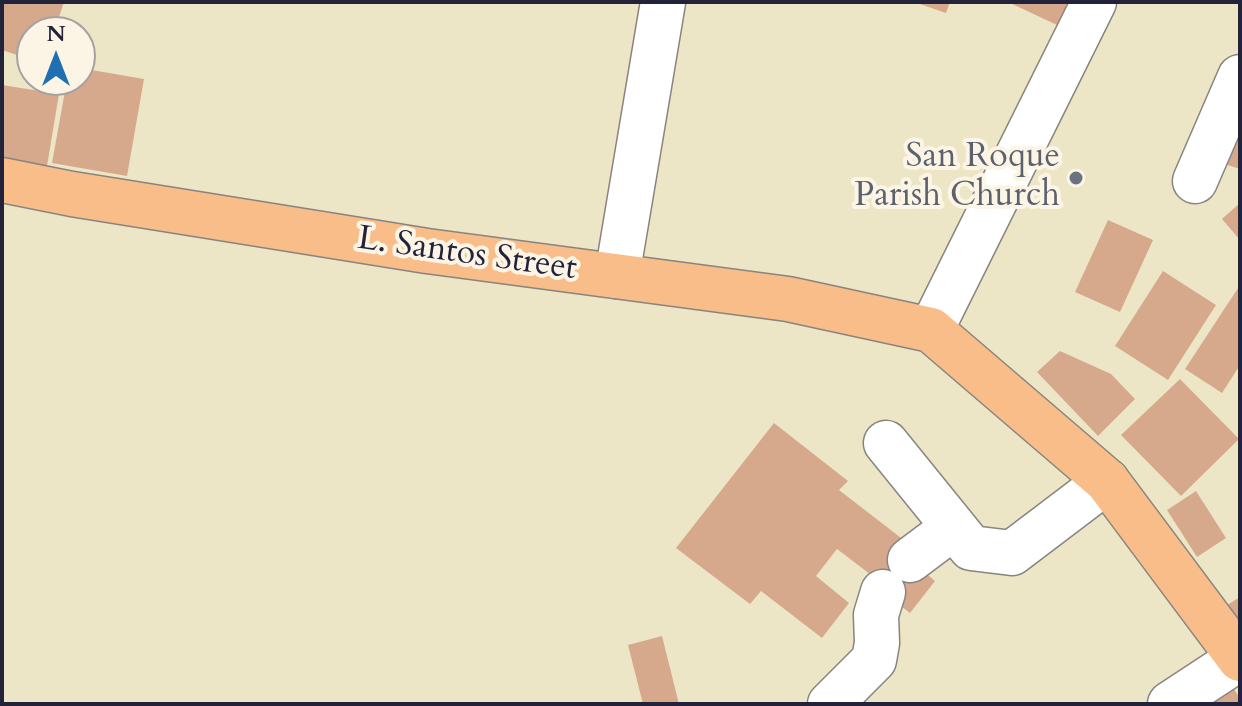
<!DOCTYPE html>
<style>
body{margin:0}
#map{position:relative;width:1242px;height:706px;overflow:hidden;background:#ede6c6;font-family:Cardo,serif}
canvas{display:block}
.frame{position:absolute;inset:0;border:4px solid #22223b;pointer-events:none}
.north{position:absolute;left:16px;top:16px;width:80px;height:80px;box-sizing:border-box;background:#fcf5e5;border:2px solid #a5a1a1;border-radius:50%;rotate:0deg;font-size:22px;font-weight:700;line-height:32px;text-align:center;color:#22223b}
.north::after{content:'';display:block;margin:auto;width:28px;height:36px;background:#1f6fb2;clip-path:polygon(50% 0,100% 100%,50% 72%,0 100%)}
</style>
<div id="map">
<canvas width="1242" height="706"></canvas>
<div class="frame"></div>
<div class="north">N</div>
</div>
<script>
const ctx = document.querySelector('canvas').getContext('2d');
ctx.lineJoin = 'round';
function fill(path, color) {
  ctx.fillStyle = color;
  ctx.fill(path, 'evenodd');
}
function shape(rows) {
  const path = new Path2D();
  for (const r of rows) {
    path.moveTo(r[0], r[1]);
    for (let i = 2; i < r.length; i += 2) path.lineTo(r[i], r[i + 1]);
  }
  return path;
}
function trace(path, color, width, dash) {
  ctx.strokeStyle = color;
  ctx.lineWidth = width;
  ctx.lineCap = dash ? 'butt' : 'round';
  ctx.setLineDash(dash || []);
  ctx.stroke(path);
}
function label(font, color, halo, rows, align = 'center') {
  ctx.font = font + ' Cardo,serif';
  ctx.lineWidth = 8;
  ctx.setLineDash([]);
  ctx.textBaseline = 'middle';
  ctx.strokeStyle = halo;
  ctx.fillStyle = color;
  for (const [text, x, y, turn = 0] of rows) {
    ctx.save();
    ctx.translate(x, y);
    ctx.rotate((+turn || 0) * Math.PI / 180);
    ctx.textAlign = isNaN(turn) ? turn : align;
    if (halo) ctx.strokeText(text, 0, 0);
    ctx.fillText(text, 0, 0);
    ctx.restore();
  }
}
fill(shape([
 [2,2,64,2,54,32,32,32,32,60,2,50],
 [914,2,950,2,946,13],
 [1008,2,1068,2,1057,25],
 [80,68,144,79,127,176,52,163,67,80,80,80],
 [2,85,59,94,47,166,2,158],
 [1240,90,1240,169,1218,162],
 [1240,203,1240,240,1222,219],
 [1108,220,1153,240,1120,312,1075,292],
 [1163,271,1216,305,1168,380,1115,346],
 [1240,285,1240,365,1222,393,1185,369],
 [1060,351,1111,374,1135,399,1098,436,1037,372],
 [1180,379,1239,439,1181,496,1121,435],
 [774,423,848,481,839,490,905,541,910,560,935,581,910,613,883,592,879,581,837,549,816,576,849,603,822,638,761,591,750,604,676,548],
 [1196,491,1226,538,1197,557,1167,510],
 [1240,597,1240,633,1224,607],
 [662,636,679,704,643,704,628,645],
 [1227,679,1240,698,1240,704,1189,704]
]), '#d6a98d');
const minor = shape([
 [1195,181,1240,77],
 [617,276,663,2],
 [931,330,1094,2],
 [886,443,971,548,1012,553,1107,481],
 [910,560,954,527],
 [830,704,874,660,877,643,876,615,883,592],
 [1170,704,1240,658]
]);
const major = shape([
 [2,180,72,194,427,251,788,299,931,330,1107,481,1240,659]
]);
trace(minor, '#888480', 47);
trace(major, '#888480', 47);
trace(minor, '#fff', 44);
trace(major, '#f8bd88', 44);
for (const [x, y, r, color] of [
 [1076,178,8,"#6b7280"]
]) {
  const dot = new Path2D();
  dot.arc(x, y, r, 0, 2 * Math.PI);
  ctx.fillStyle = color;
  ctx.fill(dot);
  trace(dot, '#fcf5e5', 3);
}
label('34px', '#5b616d', '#fcf5e5', [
 ["San Roque",1060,158],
 ["Parish Church",1060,197]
], 'right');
label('34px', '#22223b', '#fcf5e5', [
 ["L. Santos Street",467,255,8]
]);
</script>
